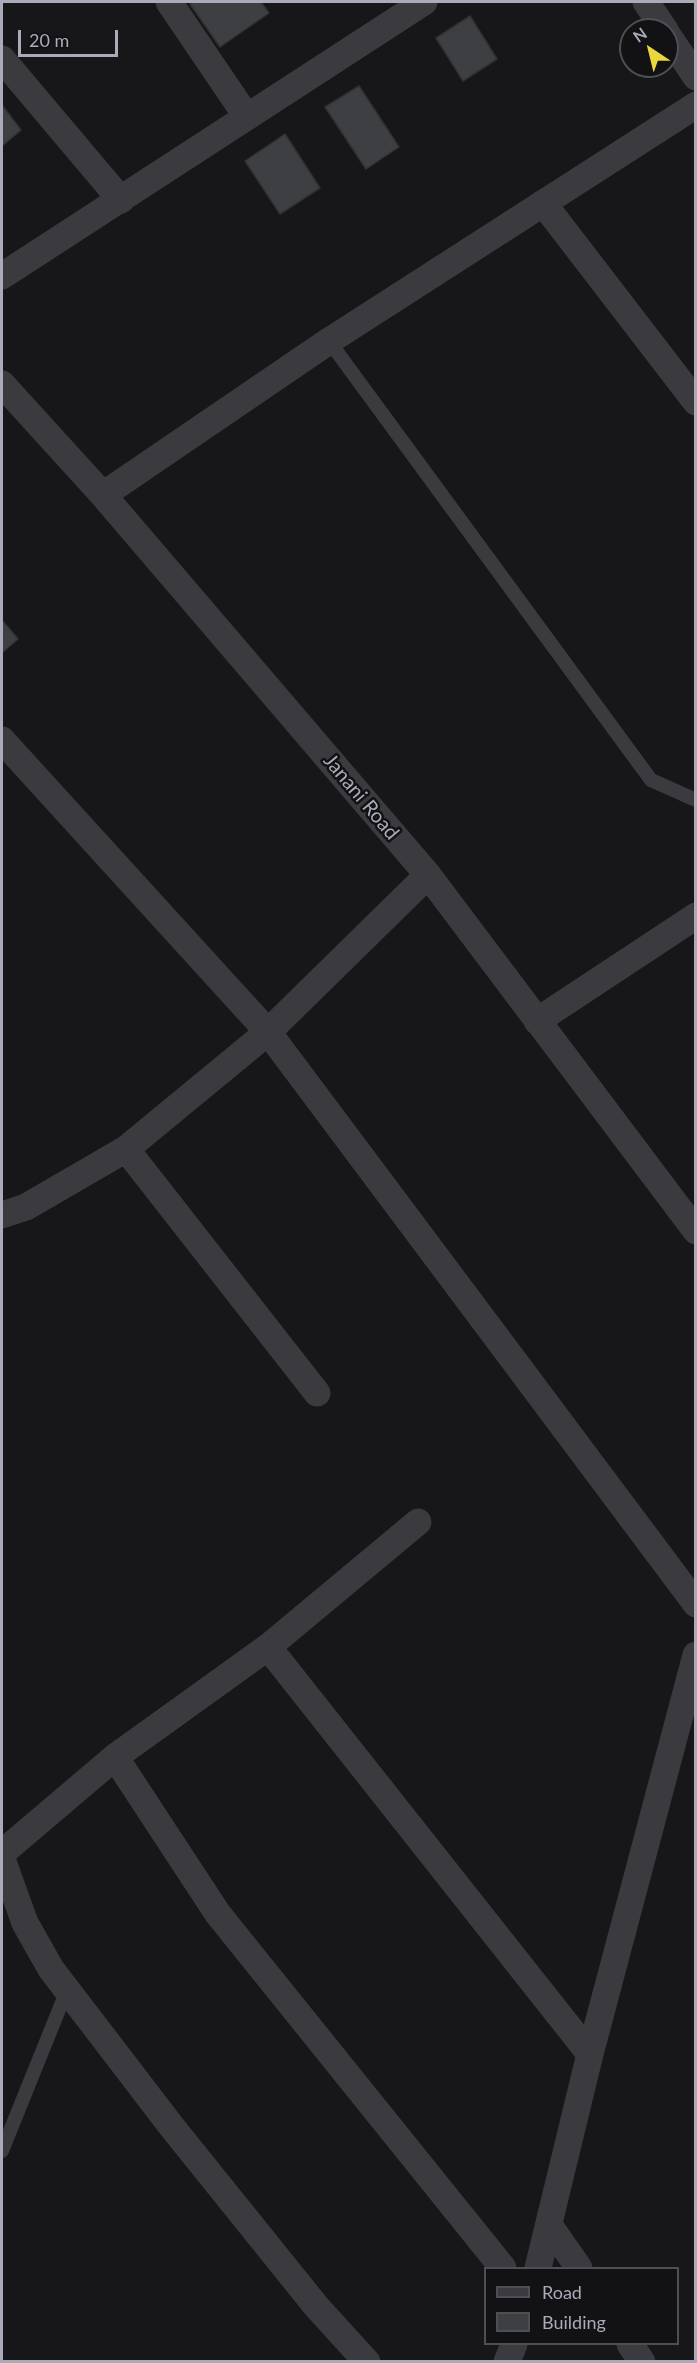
<!DOCTYPE html>
<style>
body{margin:0}
#map{position:relative;width:697px;height:2363px;overflow:hidden;background:#171719;font-family:Lato,sans-serif}
canvas{display:block}
.frame{position:absolute;inset:0;border:3px solid #a9abb8;pointer-events:none}
.legend{position:absolute;left:484px;top:2267px;width:195px;height:78px;box-sizing:border-box;background:#121214;border:2px solid #4e4f56;margin:0;padding:8px 10px;list-style:none;font-size:18px;color:#a9abb8}
.legend li{display:flex;align-items:center;gap:12px;height:30px}
.legend b{width:30px;border:2px solid #4e4f56}
.north{position:absolute;left:619px;top:18px;width:60px;height:60px;box-sizing:border-box;background:#121214;border:2px solid #4e4f56;border-radius:50%;rotate:325deg;font-size:16px;font-weight:700;line-height:24px;text-align:center;color:#a9abb8}
.north::after{content:'';display:block;margin:auto;width:21px;height:27px;background:#ead73d;clip-path:polygon(50% 0,100% 100%,50% 72%,0 100%)}
.scale{position:absolute;left:18px;top:30px;width:100px;height:27px;box-sizing:border-box;border:3px solid #a9abb8;border-top:0;padding-left:8px;font-size:18px;line-height:21px;white-space:nowrap;color:#a9abb8;-webkit-text-stroke:4px #121214;paint-order:stroke}
</style>
<div id="map">
<canvas width="697" height="2363"></canvas>
<div class="frame"></div>
<ul class="legend">
<li><b style="height:8px;background:#3a3a3f"></b>Road</li>
<li><b style="height:16px;background:#3e3f43"></b>Building</li>
</ul>
<div class="north">N</div>
<div class="scale">20 m</div>
</div>
<script>
const ctx = document.querySelector('canvas').getContext('2d');
ctx.lineJoin = 'round';
function fill(path, color) {
  ctx.fillStyle = color;
  ctx.fill(path, 'evenodd');
}
function shape(rows) {
  const path = new Path2D();
  for (const r of rows) {
    path.moveTo(r[0], r[1]);
    for (let i = 2; i < r.length; i += 2) path.lineTo(r[i], r[i + 1]);
  }
  return path;
}
function trace(path, color, width, dash) {
  ctx.strokeStyle = color;
  ctx.lineWidth = width;
  ctx.lineCap = dash ? 'butt' : 'round';
  ctx.setLineDash(dash || []);
  ctx.stroke(path);
}
function label(font, color, halo, rows, align = 'center') {
  ctx.font = font + ' Lato,sans-serif';
  ctx.lineWidth = 5;
  ctx.setLineDash([]);
  ctx.textBaseline = 'middle';
  ctx.strokeStyle = halo;
  ctx.fillStyle = color;
  for (const [text, x, y, turn = 0] of rows) {
    ctx.save();
    ctx.translate(x, y);
    ctx.rotate((+turn || 0) * Math.PI / 180);
    ctx.textAlign = isNaN(turn) ? turn : align;
    if (halo) ctx.strokeText(text, 0, 0);
    ctx.fillText(text, 0, 0);
    ctx.restore();
  }
}
const building = shape([
 [193,2,261,2,269,13,220,47,190,4,193,2],
 [470,16,497,59,463,81,436,38,470,16],
 [359,86,399,147,366,169,325,107,359,86],
 [2,105,21,130,2,146,2,105],
 [285,134,320,188,280,214,245,161,285,134],
 [2,620,18,639,2,653,2,620]
]);
fill(building, '#3e3f43');
trace(building, '#323134', 1.5);
trace(shape([
 [329,341,651,780,696,800],
 [2,2151,67,1990]
]), '#3a3a3f', 14);
trace(shape([
 [169,2,247,117],
 [646,2,665,30],
 [667,34,696,77],
 [2,59,121,200],
 [543,203,696,402],
 [2,276,424,2],
 [2,384,103,495,428,875,696,1231],
 [103,495,329,341,696,105],
 [2,740,268,1032,696,1604],
 [537,1021,696,916],
 [126,1149,317,1393],
 [2,1215,26,1207,126,1149,268,1032,428,875],
 [418,1522,268,1647,115,1757,218,1914,503,2268],
 [268,1647,590,2054],
 [2,1853,115,1757],
 [2,1859,25,1923,51,1969,172,2127,316,2306,367,2362],
 [549,2225,579,2268],
 [538,2268,590,2054,696,1655],
 [630,2344,642,2362],
 [507,2362,514,2344]
]), '#3a3a3f', 27);
label('20px', '#a9abb8', '#121214', [
 ["Janani Road",361,797,50]
]);
</script>
